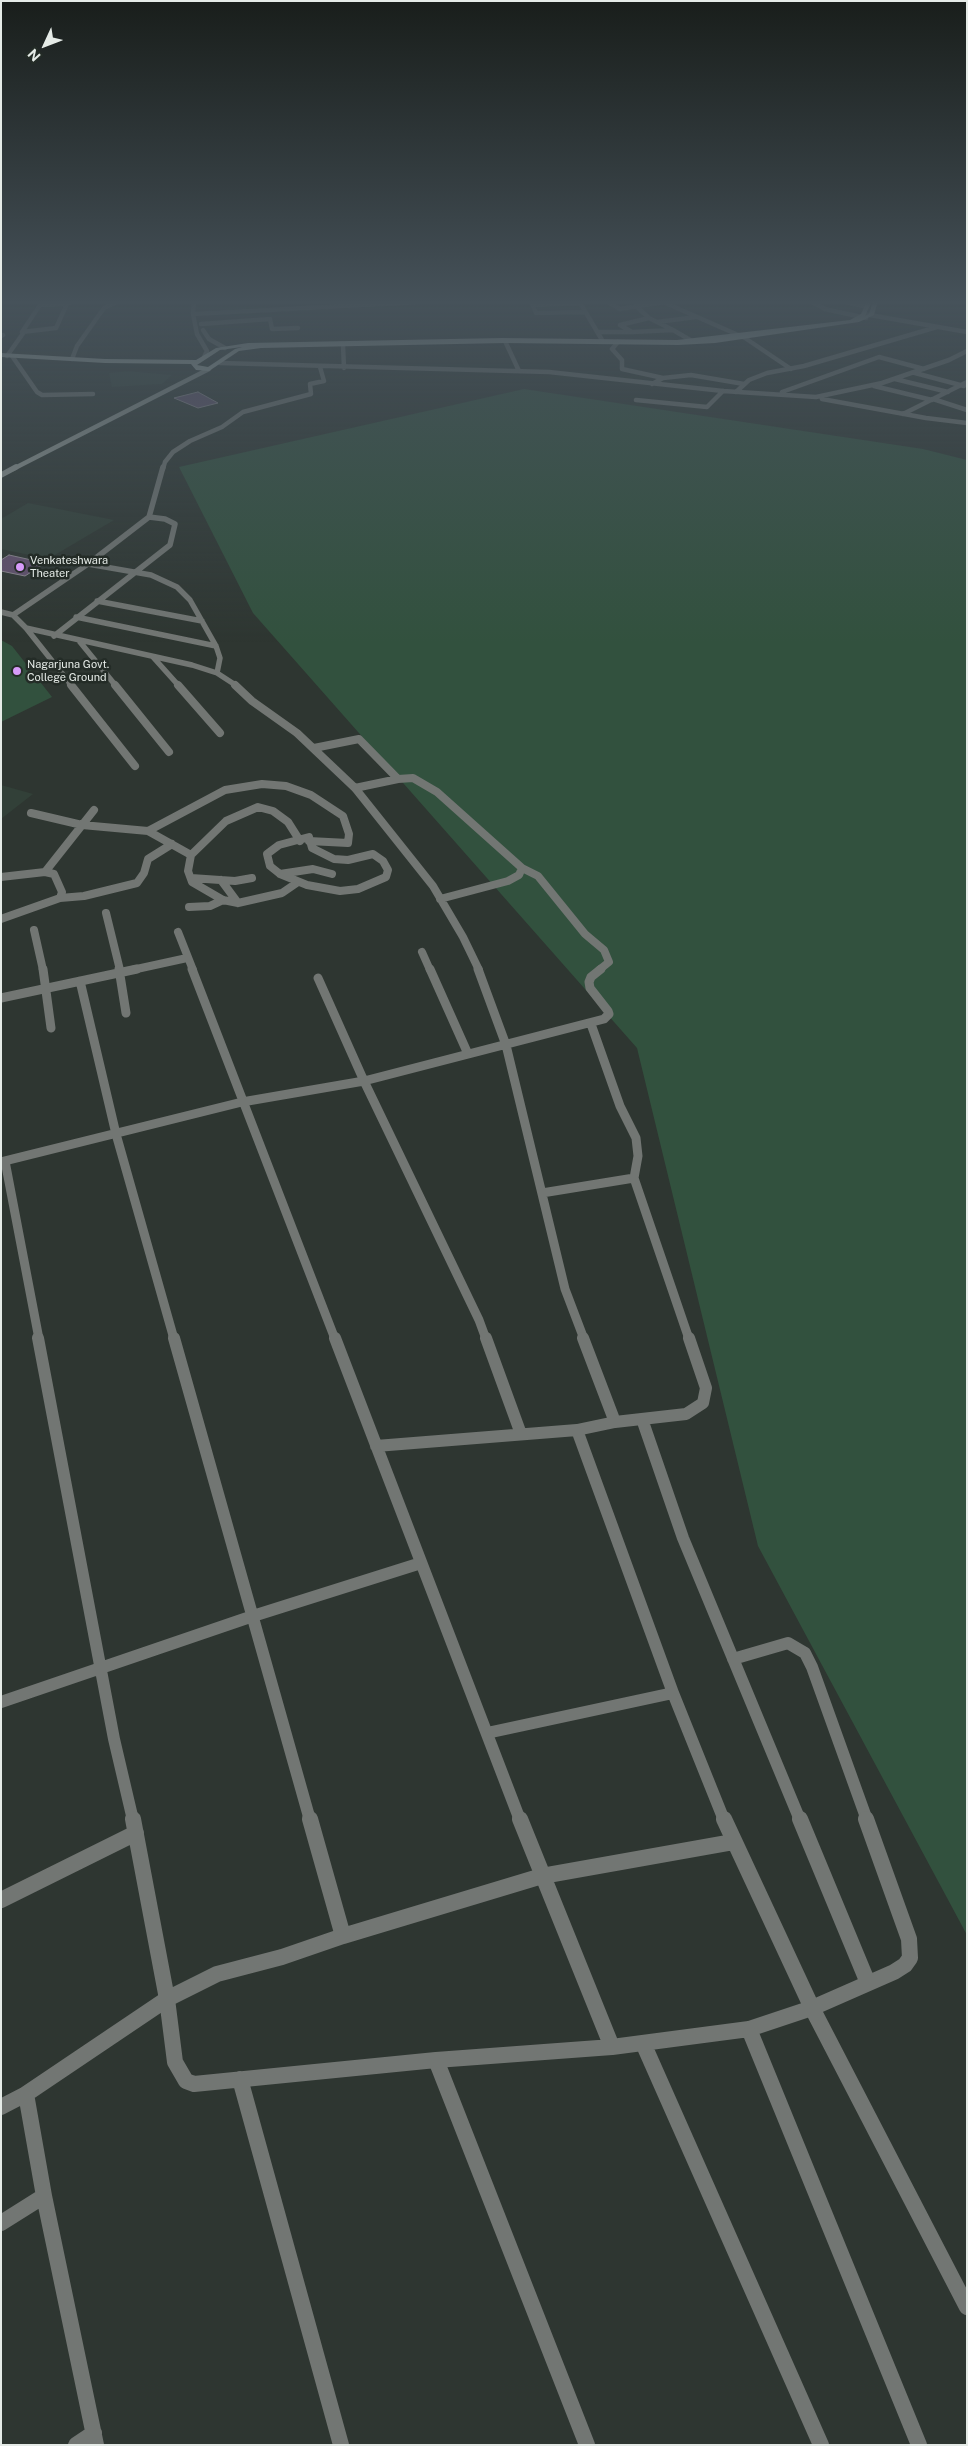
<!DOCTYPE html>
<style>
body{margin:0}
#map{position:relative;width:968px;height:2446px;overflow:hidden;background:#2e3631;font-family:"Public Sans",sans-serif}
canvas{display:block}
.frame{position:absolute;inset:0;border:2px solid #e5ebe7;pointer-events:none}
.north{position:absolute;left:20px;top:20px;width:50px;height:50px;-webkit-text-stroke:4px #242c27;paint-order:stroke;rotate:227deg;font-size:14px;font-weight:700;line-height:20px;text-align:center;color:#e5ebe7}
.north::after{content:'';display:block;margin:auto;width:18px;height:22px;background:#e5ebe7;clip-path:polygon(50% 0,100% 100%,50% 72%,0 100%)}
</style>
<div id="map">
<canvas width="968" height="2446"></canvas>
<div class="frame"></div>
<div class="north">N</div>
</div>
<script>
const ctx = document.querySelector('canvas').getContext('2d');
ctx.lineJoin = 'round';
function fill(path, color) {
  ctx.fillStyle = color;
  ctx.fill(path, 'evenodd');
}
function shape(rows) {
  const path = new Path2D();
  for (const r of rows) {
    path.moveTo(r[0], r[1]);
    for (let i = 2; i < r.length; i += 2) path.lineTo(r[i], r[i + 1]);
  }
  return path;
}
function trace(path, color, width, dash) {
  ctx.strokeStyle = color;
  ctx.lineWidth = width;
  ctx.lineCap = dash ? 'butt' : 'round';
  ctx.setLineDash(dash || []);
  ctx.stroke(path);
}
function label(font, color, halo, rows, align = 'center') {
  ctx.font = font + ' "Public Sans",sans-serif';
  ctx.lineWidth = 5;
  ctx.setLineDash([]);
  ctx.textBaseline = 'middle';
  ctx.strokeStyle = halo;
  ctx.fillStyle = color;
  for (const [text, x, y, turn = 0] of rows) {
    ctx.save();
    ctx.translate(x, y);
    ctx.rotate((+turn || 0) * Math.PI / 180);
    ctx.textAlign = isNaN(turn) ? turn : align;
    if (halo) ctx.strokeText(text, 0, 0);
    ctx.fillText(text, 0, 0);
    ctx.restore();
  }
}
fill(shape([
 [128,371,172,375,162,384,112,387,109,373],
 [28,503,114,520,48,559,1,549,1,519],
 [1,785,33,794,1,819]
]), '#324038');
fill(shape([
 [524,389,923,449,967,460,967,1935,758,1546,637,1048,253,613,179,467],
 [1,640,12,646,52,697,1,722]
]), '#32513e');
const building = shape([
 [198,392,218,403,198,408,174,398,198,392],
 [9,555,45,563,25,576,1,571,1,560,9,555]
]);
fill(building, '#64516f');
trace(building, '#908a93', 1);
trace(shape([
 [531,301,536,313,585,312],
 [606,301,620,309,664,302],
 [661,301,745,338,791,369],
 [810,301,825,309,866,318],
 [842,301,867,307],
 [960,301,967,302],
 [1,302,13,301],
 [533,305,580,303],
 [582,306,602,340],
 [636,306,649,318],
 [864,314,967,332],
 [649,318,673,330,632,332,620,325,649,318],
 [657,322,696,317],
 [201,324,270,319,272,329,298,328],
 [673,330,692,341],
 [22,332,56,328,67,304,73,301],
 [22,332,40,305,67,304],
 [598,332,631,332],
 [1,336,3,335],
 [505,341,519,371],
 [618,342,612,349,622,360,622,369,663,378,652,384],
 [343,345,344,368],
 [7,356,24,332],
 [12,356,37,392,42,395,93,394],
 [72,359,77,346,104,308,119,301],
 [220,363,549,372,723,391,816,397,882,383,949,360,967,351],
 [915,373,964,386],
 [663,378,691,375,744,384],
 [895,379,948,392],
 [874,386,932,400],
 [736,392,749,380,767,373,804,366,937,327],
 [782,392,879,357,924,369],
 [822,399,926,418,967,423],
 [933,399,967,410],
 [636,400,707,407,723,391],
 [903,414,967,382],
 [163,469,165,462,173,452,190,441,222,427,243,412,311,394,310,384,324,381,320,367]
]), '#727673', 4.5);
trace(shape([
 [163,467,149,517,88,564,13,615,26,628,192,665,217,673,237,686],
 [88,564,151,575,177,587,190,600,216,646,220,658,217,673],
 [97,601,202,621],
 [1,612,13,615],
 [76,617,216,646],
 [26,628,72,686],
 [54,636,170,545,175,524,165,519,149,517],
 [80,642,116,686],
 [153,657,179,686]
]), '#727673', 5.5);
trace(shape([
 [71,685,135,766],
 [115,685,169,752],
 [178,685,220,733],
 [235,685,252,701,297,733,355,788,433,886,463,937,479,970],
 [314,748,359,739,398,779,355,788],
 [398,779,413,778,437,792,522,868,519,875,508,881,440,899],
 [31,813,82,825,148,831,225,790,262,784,286,786,311,795,343,816,349,834,348,843,309,841],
 [148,831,191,855,226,821,258,807,273,811,288,822,300,841],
 [309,837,312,848,334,859,348,860,373,854,383,861,388,870,386,877,358,889,340,891,307,885,280,874,270,866,267,854,279,845,309,837],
 [191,855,188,871,192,882,223,900,238,903,282,893,298,882],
 [522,868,538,876,585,934,604,950,609,962,599,970],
 [45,872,94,810],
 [280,874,313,869,332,874],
 [1,877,45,872,54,874,62,892,60,898,1,919],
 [191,878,235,881,252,878],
 [221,880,238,903],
 [60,898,84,896,137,883,144,873,148,859,172,844],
 [189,907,210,906,223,900],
 [106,913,120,970],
 [34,930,43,970],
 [178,932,193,970],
 [422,952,430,970],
 [132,970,187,958]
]), '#727673', 8);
trace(shape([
 [43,969,51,1028],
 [119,969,126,1013],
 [192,969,335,1339],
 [430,969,468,1054],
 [478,969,506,1045,565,1289,584,1339],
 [318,978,364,1081,479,1320,486,1339],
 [80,981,116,1134,174,1339],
 [1,998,137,969],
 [591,1024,620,1106,636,1138,638,1156,634,1178],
 [5,1161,39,1339],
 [1,1162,242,1102,364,1081,604,1019,609,1014,608,1011,590,988,589,982,591,977,601,969],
 [542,1193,634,1178,689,1339]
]), '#727673', 9);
trace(shape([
 [38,1338,114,1739,133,1820],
 [174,1338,310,1820],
 [335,1338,520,1820],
 [486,1338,521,1434],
 [583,1338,615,1422],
 [642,1419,683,1538,800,1820],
 [577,1430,615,1422,686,1414,703,1403,706,1388,689,1338],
 [376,1446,577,1430,673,1693,487,1733],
 [733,1659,788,1643,805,1653,812,1667,867,1820],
 [673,1693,724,1820],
 [1,1702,253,1616,421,1563]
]), '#727673', 12);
trace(shape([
 [133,1819,167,1999,217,1974,282,1957,343,1936,310,1819],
 [520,1819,612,2047,436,2060,587,2445],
 [724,1819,812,2008,967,2307],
 [800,1819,868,1983],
 [1,1900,136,1833],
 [343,1936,542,1876,733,1842],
 [749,2029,919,2445],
 [643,2043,821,2445],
 [612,2047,749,2029,812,2008,894,1972,905,1965,910,1958,909,1939,866,1819],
 [240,2079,341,2445],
 [26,2094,44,2196,96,2445],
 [1,2107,26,2094,167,1999,175,2062,186,2081,194,2084,436,2060],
 [1,2223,44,2196],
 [76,2445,94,2433]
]), '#727673', 16);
trace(shape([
 [194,301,193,314,197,334,207,351,204,357],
 [193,314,438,301],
 [203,330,209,339,225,348]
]), '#727673', 4.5);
trace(shape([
 [13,469,209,369]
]), '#949b96', 4.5);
trace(shape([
 [1,475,16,467]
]), '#949b96', 5.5);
fill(shape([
 [867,301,872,301,865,316,869,314,873,301,878,301,874,315,859,322,715,343,678,345,505,343,261,348,239,351,209,371,196,370,191,364,105,363,1,357,1,353,105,359,196,360,216,348,248,343,502,338,677,340,850,320,861,314,867,301],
 [242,347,235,349,208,367,197,365,220,350,242,347]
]), '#bac4be');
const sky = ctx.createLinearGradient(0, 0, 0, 643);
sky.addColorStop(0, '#191e1b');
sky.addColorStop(0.47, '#46525a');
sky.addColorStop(1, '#46525a00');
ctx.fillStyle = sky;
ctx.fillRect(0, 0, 968, 643);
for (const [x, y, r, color] of [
 [20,567,5,"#d79bf9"],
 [17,671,5,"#d79bf9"]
]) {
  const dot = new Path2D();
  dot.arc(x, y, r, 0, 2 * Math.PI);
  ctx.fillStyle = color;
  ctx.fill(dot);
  trace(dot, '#242c27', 2);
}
label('11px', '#e5ebe7', '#242c27', [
 ["Venkateshwara",30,561],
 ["Theater",30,574],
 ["Nagarjuna Govt.",27,665],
 ["College Ground",27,678]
], 'left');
</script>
